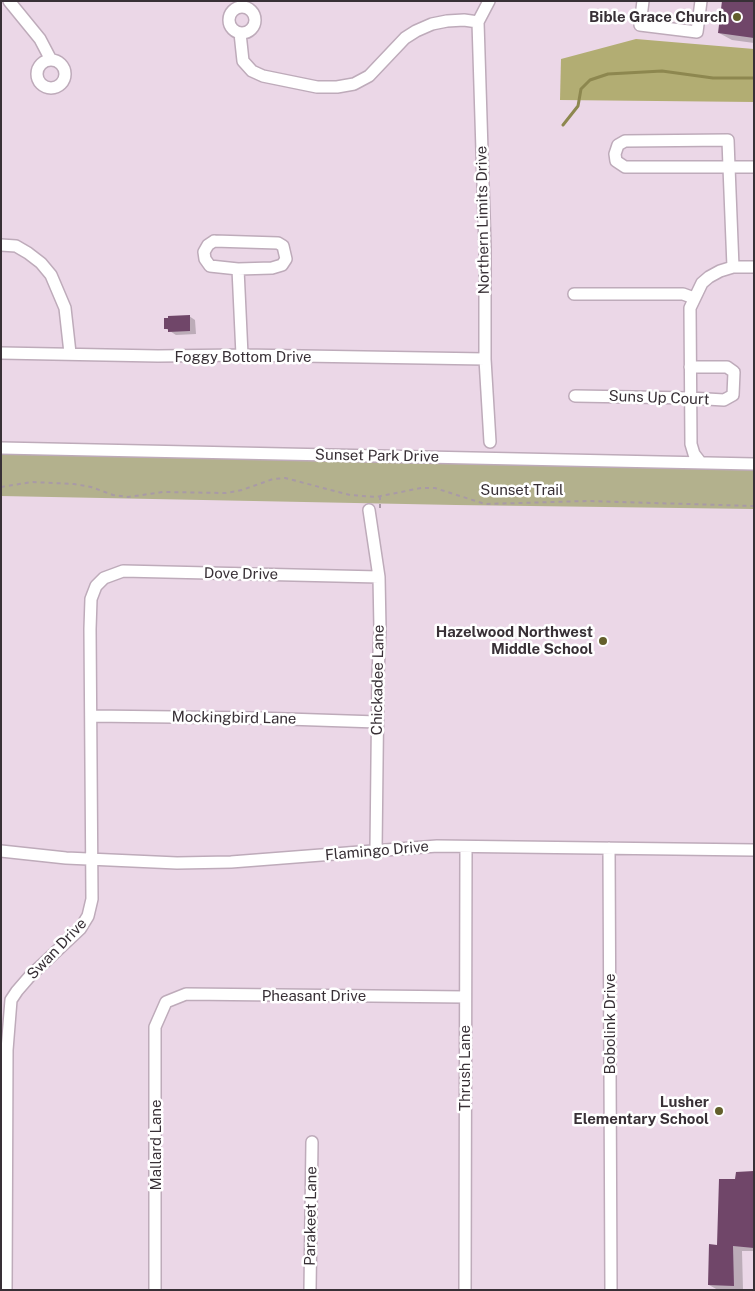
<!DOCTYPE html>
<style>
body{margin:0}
#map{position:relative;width:755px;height:1291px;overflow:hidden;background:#ebd7e7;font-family:"Public Sans",sans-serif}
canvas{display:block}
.frame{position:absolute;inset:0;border:2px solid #383036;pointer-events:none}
</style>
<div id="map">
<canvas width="755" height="1291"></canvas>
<div class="frame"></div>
</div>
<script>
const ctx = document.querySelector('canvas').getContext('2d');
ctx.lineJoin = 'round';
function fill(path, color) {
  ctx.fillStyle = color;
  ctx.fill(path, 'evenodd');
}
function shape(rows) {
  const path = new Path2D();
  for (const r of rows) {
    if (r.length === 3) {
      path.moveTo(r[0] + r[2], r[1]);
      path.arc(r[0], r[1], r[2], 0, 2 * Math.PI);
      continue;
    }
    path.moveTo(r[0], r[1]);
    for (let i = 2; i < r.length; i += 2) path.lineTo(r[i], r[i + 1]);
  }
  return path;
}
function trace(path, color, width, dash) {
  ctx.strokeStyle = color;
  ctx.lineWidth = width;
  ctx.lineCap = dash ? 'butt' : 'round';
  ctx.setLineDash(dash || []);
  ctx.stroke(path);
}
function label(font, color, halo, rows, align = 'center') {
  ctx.font = font + ' "Public Sans",sans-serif';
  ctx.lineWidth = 5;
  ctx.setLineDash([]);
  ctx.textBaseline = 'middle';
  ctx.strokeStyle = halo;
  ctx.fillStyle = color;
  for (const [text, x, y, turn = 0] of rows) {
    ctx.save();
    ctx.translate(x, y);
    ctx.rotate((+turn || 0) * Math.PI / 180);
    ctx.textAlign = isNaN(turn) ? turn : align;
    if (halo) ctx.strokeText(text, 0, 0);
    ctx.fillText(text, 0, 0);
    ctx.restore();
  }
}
fill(shape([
 [1,452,754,469,754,509,456,505,1,496]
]), '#b3b18d');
fill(shape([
 [636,39,754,49,754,102,560,100,561,59]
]), '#b2ad73');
fill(shape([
 [754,1,754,43,732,40,719,33],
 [189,316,195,320,196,334,176,335,165,328],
 [754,1173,754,1251,742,1251,743,1290,718,1290,709,1285,718,1246,736,1180]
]), '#0003');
trace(shape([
 [563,125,578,106,581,89,590,80,608,74,662,71,713,78,754,78]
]), '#8d874f', 3);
fill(shape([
 [722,1,754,1,754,38,718,33],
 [190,315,190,331,168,332,168,329,164,329,164,318,168,318,168,316],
 [754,1171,754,1248,733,1246,734,1286,708,1285,709,1244,717,1245,719,1179,735,1179,736,1172]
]), '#704669');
const minor = shape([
 [9,1,40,39,51,60],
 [489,1,478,22,485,248,485,359,490,442],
 [643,1,640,25,697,32,701,1],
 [242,20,13],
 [240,33,243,61,252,71,263,76,317,87,337,87,354,84,369,76,405,38,416,31,432,24,447,21,464,20,478,22],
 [51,74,14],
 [214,241,278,243,283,246,286,259,282,265,272,268,238,269,210,266,205,259,204,252,208,245,214,241],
 [1,245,16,246,28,253,41,263,51,275,65,308,70,353],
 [733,267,729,167,728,140,625,141,618,145,615,154,616,161,625,167,754,167],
 [238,269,242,355],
 [574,294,683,294,694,298],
 [1,353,158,356,242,355,485,359],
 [575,396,690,398,724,400,733,395,734,372,727,367,690,367],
 [1,448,754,464],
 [701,463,694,454,691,444,690,308,702,283,709,277,720,271,733,267,754,267],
 [369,510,379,577,380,629,378,675,376,850],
 [91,716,257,718,377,722],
 [609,848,611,1290],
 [1,851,66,858,177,863,231,862,437,846,754,850],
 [6,1290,7,1050,11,1000,17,991,30,976,80,929,88,916,92,899,90,629,91,599,96,586,104,578,123,571,379,577],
 [155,1290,155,1027,166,1002,186,994,465,997],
 [310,1290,312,1142],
 [465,1290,466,847]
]);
trace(minor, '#beabba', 14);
trace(shape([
 [1,487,32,482,74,484,91,487,113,495,128,497,163,492,226,493,242,490,273,479,285,478,350,495,376,497,421,488,435,488,485,504,587,501,754,506],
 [380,496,380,509]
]), '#a99aa6', 2, [4, 4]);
trace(minor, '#fff', 11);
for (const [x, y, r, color] of [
 [737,17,5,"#635f2b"],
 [603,641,5,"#635f2b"],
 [719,1111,5,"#635f2b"]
]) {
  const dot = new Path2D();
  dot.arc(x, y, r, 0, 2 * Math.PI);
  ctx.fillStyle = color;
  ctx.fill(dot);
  trace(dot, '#fff', 2);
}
label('bold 15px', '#383036', '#fff', [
 ["Bible Grace Church",727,17],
 ["Hazelwood Northwest",593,632],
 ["Middle School",593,649],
 ["Lusher",709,1102],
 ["Elementary School",709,1119]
], 'right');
label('15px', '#383036', '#fff', [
 ["Northern Limits Drive",483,220,-91],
 ["Foggy Bottom Drive",243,357],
 ["Suns Up Court",659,398,2],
 ["Sunset Park Drive",377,456,1],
 ["Sunset Trail",522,490],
 ["Dove Drive",241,574,1],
 ["Chickadee Lane",378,680,-89],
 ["Mockingbird Lane",234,718,1],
 ["Flamingo Drive",377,851,-5],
 ["Swan Drive",57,949,-46],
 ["Pheasant Drive",314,996],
 ["Bobolink Drive",610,1024,-90],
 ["Thrush Lane",465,1068,-90],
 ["Mallard Lane",156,1145,-90],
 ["Parakeet Lane",311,1216,-89]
]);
</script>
